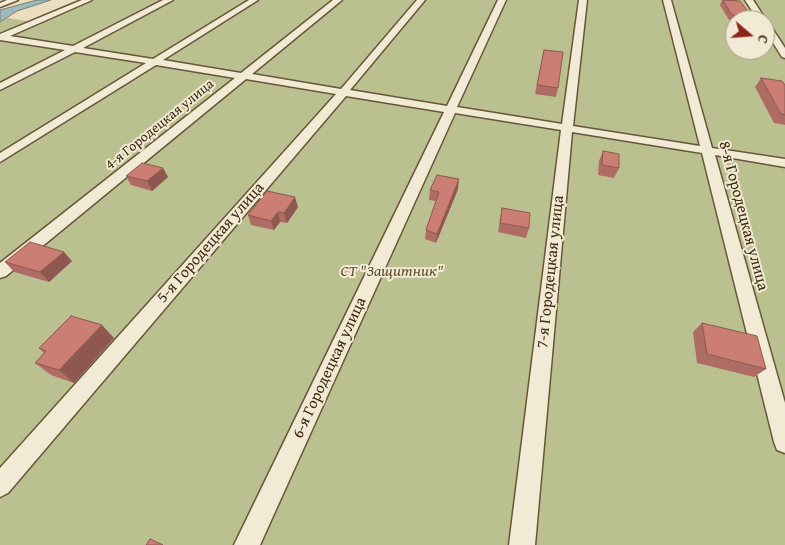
<!DOCTYPE html>
<meta charset="utf-8">
<style>
body{margin:0}
#map{position:relative;width:785px;height:545px;overflow:hidden;background:#eadebe;font-family:"Gentium Book Plus",serif}
canvas{display:block}
.north{position:absolute;left:725px;top:10px;width:50px;height:50px;box-sizing:border-box;background:#f1ead5;border:1px solid #aa9c85;border-radius:50%;rotate:108deg;font-size:14px;font-weight:700;line-height:20px;text-align:center;color:#40270d}
.north::after{content:'';display:block;margin:auto;width:18px;height:22px;background:#8f2418;clip-path:polygon(50% 0,100% 100%,50% 72%,0 100%)}
</style>
<div id="map">
<canvas width="785" height="545"></canvas>
<div class="north">С</div>
</div>
<script>
const ctx = document.querySelector('canvas').getContext('2d');
ctx.lineJoin = 'round';
function fill(path, color) {
  ctx.fillStyle = color;
  ctx.fill(path, 'evenodd');
}
function shape(rows) {
  const path = new Path2D();
  for (const r of rows) {
    path.moveTo(r[0], r[1]);
    for (let i = 2; i < r.length; i += 2) path.lineTo(r[i], r[i + 1]);
  }
  return path;
}
function trace(path, color, width, dash) {
  ctx.strokeStyle = color;
  ctx.lineWidth = width;
  ctx.lineCap = dash ? 'butt' : 'round';
  ctx.setLineDash(dash || []);
  ctx.stroke(path);
}
function label(font, color, halo, rows, align = 'center') {
  ctx.font = font + ' "Gentium Book Plus",serif';
  ctx.lineWidth = 4;
  ctx.setLineDash([]);
  ctx.textBaseline = 'middle';
  ctx.strokeStyle = halo;
  ctx.fillStyle = color;
  for (const [text, x, y, turn = 0] of rows) {
    ctx.save();
    ctx.translate(x, y);
    ctx.rotate((+turn || 0) * Math.PI / 180);
    ctx.textAlign = isNaN(turn) ? turn : align;
    if (halo) ctx.strokeText(text, 0, 0);
    ctx.fillText(text, 0, 0);
    ctx.restore();
  }
}
fill(shape([
 [77,0,785,0,785,545,0,545,0,17,27,21],
 [735,20,765,20,765,50,735,50]
]), '#bac08f');
const water = shape([
 [37,0,51,0,17,11,0,22,0,10,37,0]
]);
fill(water, '#9db9bc');
trace(water, '#787f76', 1);
const minor = shape([
 [7,0,18,0,0,7,0,3,7,0],
 [82,0,92,0,10,36,73,46,163,0,173,0,83,48,153,59,249,0,258,0,163,60,241,73,333,0,342,0,252,74,341,89,417,0,425,0,350,90,447,106,498,0,506,0,457,107,562,124,579,0,587,0,573,126,700,146,663,0,671,0,712,148,785,159,785,167,715,155,785,403,785,453,777,450,774,442,702,153,572,132,535,545,509,545,561,130,455,113,260,545,234,545,444,112,346,96,8,493,0,497,0,468,336,94,246,79,6,276,0,278,0,263,235,78,156,65,0,162,0,153,146,63,75,52,0,90,0,83,65,50,0,40,0,34,82,0],
 [745,0,753,0,766,20,765,21,758,20,745,0],
 [765,22,768,22,785,48,785,58,782,57,765,30,765,22]
]);
trace(minor, '#6a5539', 3);
fill(minor, '#f1ead5');
fill(shape([
 [722,0,730,0,751,16,749,20,735,20,735,21,729,20,720,5],
 [544,50,558,88,556,97,535,94],
 [761,78,785,85,785,125,774,123,755,87],
 [603,151,619,168,614,178,598,175,599,161],
 [163,168,168,177,152,191,131,185,126,176],
 [458,189,436,243,425,239,426,230,436,201,429,200,430,190],
 [298,207,287,223,280,222,274,230,251,225,248,215],
 [502,208,529,228,526,238,498,232],
 [72,261,49,282,14,272,5,262],
 [702,323,766,369,754,377,697,363,693,332],
 [114,338,74,383,51,375,35,363,44,353,39,348]
]), '#af6c64');
fill(shape([
 [163,168,168,177,152,191,147,181],
 [459,179,458,189,436,243,437,234],
 [295,197,298,207,287,223,284,213],
 [278,212,280,222,274,230,271,221],
 [64,252,72,261,49,282,40,272],
 [102,325,114,338,74,383,59,370]
]), '#8e5851');
const building = shape([
 [723,0,740,1,751,16,732,15,723,0],
 [544,50,563,52,558,88,537,85,544,50],
 [761,78,782,81,785,85,785,115,781,114,761,78],
 [603,151,619,154,619,168,602,165,603,151],
 [142,163,163,168,147,181,126,176,142,163],
 [437,175,459,179,437,234,426,230,439,192,430,190,437,175],
 [267,191,295,197,284,213,278,212,271,221,248,215,267,191],
 [502,208,530,213,529,228,500,223,502,208],
 [30,242,64,252,40,272,5,262,30,242],
 [71,316,102,325,59,370,35,363,46,351,39,348,71,316],
 [702,323,757,336,766,369,707,354,702,323],
 [150,539,163,545,146,545,150,539]
]);
fill(building, '#cb7e74');
trace(building, '#8e5851', 1);
label('14px', '#40270d', '#f1ead5', [
 ["4-я Городецкая улица",160,125,-39]
]);
label('16px', '#40270d', '#f1ead5', [
 ["8-я Городецкая улица",743,216,75],
 ["5-я Городецкая улица",211,243,-49],
 ["7-я Городецкая улица",551,272,-84],
 ["6-я Городецкая улица",330,368,-65]
]);
label('italic 16px', '#5e4d2e', '#f1ead5', [
 ["СТ \"Защитник\"",392,272]
]);
</script>
